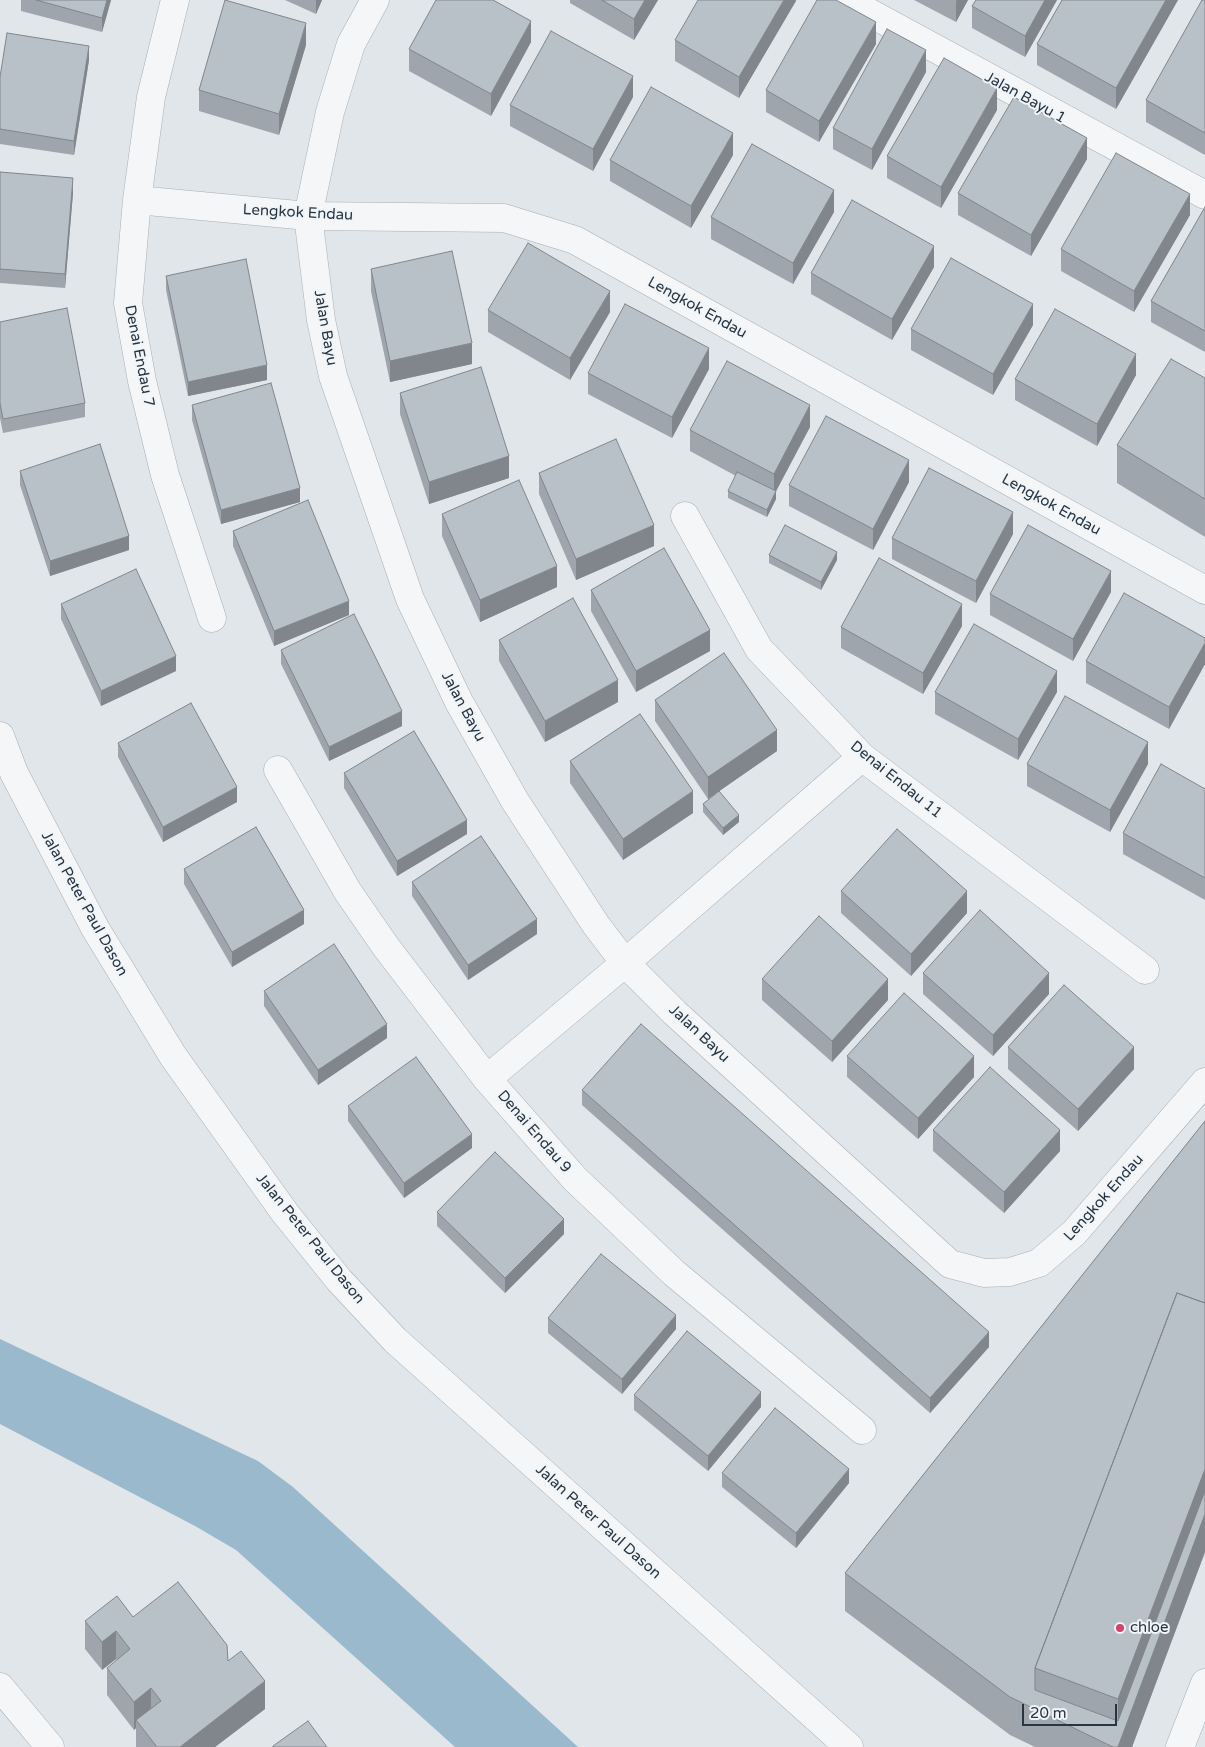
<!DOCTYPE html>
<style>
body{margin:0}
#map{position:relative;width:1205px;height:1747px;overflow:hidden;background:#e1e6ea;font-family:"Varela Round",sans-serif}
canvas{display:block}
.scale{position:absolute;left:1022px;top:1704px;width:95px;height:22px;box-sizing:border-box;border:2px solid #283643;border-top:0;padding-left:6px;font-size:15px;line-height:18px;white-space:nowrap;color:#283643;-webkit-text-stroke:4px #f1f5f8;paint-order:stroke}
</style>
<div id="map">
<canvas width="1205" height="1747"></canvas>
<div class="scale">20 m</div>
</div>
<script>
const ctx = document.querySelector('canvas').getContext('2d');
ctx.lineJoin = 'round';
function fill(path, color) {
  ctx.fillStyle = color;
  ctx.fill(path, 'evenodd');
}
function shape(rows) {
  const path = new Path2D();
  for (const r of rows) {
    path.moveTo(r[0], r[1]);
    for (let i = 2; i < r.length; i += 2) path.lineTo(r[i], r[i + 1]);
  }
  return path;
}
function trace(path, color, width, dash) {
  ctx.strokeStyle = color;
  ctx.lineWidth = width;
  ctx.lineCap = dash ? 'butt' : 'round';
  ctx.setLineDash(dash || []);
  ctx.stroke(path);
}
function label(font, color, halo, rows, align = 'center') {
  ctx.font = font + ' "Varela Round",sans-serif';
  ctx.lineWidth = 4;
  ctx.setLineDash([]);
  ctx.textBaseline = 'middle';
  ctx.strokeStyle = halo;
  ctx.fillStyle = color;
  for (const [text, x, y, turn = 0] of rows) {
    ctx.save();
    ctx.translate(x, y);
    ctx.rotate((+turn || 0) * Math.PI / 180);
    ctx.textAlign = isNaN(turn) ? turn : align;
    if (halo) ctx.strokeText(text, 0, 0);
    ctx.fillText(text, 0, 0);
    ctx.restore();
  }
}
fill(shape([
 [0,1339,258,1461,293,1487,578,1747,455,1747,236,1550,195,1526,0,1424]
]), '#9ab9cc');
const minor = shape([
 [175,0,151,97,137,200,128,303,142,381,165,475,212,618],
 [375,0,351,44,330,112,308,216,321,320,333,376,410,599,459,702,515,801,596,925,625,963,675,1013,950,1264,984,1273,1010,1272,1039,1263,1074,1233,1205,1082],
 [846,0,1205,195],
 [137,200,308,216,504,218,575,240,1205,590],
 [685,516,759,649,862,757,1145,970],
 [0,736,14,773,95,928,173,1056,285,1213,339,1280,395,1340,849,1747],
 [278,770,348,892,386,947,487,1079,575,1179,674,1273,862,1430],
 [487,1079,625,963,862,757],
 [0,1687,50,1747],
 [1180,1747,1205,1683]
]);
trace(minor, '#a6aeb5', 29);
trace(minor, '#f4f6f8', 28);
fill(shape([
 [21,0,111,0,102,32,21,11],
 [285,0,322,0,316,14],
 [570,0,658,0,634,40,570,3],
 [796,0,739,98,675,61,675,40],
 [914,0,968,0,956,22],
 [1057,0,1025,57,972,28,972,6],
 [1062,0,1178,0,1116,109,1037,65,1037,44],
 [1205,0,1205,155,1146,122,1146,100],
 [531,42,491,116,409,71,409,49],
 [876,44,819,142,766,112,766,90],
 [306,45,279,135,199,111,199,90],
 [89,60,74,155,0,144,0,77],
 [926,72,872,170,833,149,833,128],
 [633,97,593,171,510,126,510,105],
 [997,110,941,208,887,178,887,156],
 [733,155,691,228,610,181,610,160],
 [1087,159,1031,256,958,215,958,193],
 [0,172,73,193,65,288,0,283],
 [1205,207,1205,352,1151,322,1151,301],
 [834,212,793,284,711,239,711,217],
 [1190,215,1134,312,1061,271,1061,249],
 [934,267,892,340,811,294,811,273],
 [371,269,472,364,390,382,371,291],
 [166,276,267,380,188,396,166,290],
 [488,310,610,312,570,380,488,332],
 [0,322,85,403,85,417,3,433,0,418],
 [1033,325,993,395,911,350,911,329],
 [709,369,672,438,588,394,588,373],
 [1136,375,1097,446,1015,400,1015,379],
 [1205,378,1205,537,1117,483,1117,445],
 [400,393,509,478,429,504,400,414],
 [192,405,300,502,221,524,192,420],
 [810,427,776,491,776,499,767,517,728,498,728,491,736,476,690,451,690,430],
 [20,471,129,550,50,576,20,485],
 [539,473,654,546,576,580,539,494],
 [909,482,873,550,789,506,789,485],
 [442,514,557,587,480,622,442,536],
 [233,531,349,615,274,646,233,546],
 [1013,534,976,603,892,559,892,538],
 [769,555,837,560,821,590,769,563],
 [591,590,710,651,636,692,591,611],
 [1111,592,1073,661,990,615,990,594],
 [61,604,176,671,101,706,61,619],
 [962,626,923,694,841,648,841,627],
 [1205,638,1205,664,1169,729,1086,683,1086,661],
 [499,640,618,702,545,742,499,661],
 [281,650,402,726,329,761,281,664],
 [935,692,1057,692,1018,760,935,714],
 [655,700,777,751,719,791,739,822,723,835,703,812,703,804,716,793,708,799,655,721],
 [118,743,237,802,163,842,118,757],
 [570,761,693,813,623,860,570,783],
 [1027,764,1148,764,1110,832,1027,786],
 [344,773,467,834,397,876,344,788],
 [1205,789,1205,900,1123,854,1123,833],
 [184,869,304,924,232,967,184,884],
 [412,882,537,934,468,980,412,896],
 [841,891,967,913,911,976,841,913],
 [923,973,1049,994,993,1056,923,994],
 [762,979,888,1000,832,1062,762,1000],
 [264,991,387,1038,318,1085,264,1006],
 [1008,1047,1134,1069,1078,1131,1008,1069],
 [847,1056,974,1077,918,1139,847,1077],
 [582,1090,989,1347,930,1413,582,1105],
 [348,1106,472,1148,404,1198,348,1121],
 [1205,1121,1205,1552,1132,1747,1035,1747,1010,1735,845,1611,845,1573],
 [933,1130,1060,1151,1004,1213,933,1151],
 [437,1212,564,1234,505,1293,437,1226],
 [548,1318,676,1329,622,1394,548,1333],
 [634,1395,761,1407,708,1471,634,1410],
 [722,1473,849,1483,796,1548,722,1487],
 [133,1617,228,1661,265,1709,215,1747,136,1747,136,1728,134,1730,107,1695,107,1668,117,1660,116,1659,102,1670,85,1649,85,1621]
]), '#9ea5ac');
fill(shape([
 [107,0,111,0,102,32,102,18],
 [316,0,322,0,316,14],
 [645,0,658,0,634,40,634,19],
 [784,0,796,0,796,1,739,98,739,77],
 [957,0,968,0,956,22,956,1],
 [1045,0,1057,0,1025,57,1025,36],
 [1166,0,1178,0,1116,109,1116,88],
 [531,21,531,42,491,116,491,94],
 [876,22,876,44,819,142,819,121],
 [306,23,306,45,279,135,279,114],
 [89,46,89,60,74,155,74,141],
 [926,50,926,72,872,170,872,149],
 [633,76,633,97,593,171,593,149],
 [997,88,997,110,941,208,941,187],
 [733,133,733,155,691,228,691,206],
 [1087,138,1087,159,1031,256,1031,235],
 [73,178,73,193,65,288,65,274],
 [834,190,834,212,793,284,793,263],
 [1190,194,1190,215,1134,312,1134,291],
 [934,246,934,267,892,340,892,319],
 [610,291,610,312,570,380,570,358],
 [1033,304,1033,325,993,395,993,374],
 [472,343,472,364,390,382,390,361],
 [709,348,709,369,672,438,672,417],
 [1136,354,1136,375,1097,446,1097,424],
 [267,365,267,380,188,396,188,382],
 [810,405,810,427,774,495,774,474],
 [509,456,509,478,429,504,429,482],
 [909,460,909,482,873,550,873,529],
 [300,488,300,502,221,524,221,510],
 [776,491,776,499,767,517,767,510],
 [1013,512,1013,534,976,603,976,581],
 [654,525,654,546,576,580,576,559],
 [129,536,129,550,50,576,50,561],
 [837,552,837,560,821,590,821,582],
 [557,566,557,587,480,622,480,600],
 [1111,571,1111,592,1073,661,1073,639],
 [349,601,349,615,274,646,274,631],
 [962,604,962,626,923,694,923,673],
 [710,630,710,651,636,692,636,671],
 [1205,643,1205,664,1169,729,1169,707],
 [176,656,176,671,101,706,101,691],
 [1057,671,1057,692,1018,760,1018,739],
 [618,680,618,702,545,742,545,721],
 [402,711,402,726,329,761,329,747],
 [777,730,777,751,708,799,708,777],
 [1148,742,1148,764,1110,832,1110,810],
 [237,787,237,802,163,842,163,827],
 [693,791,693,813,623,860,623,839],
 [739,815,739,822,723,835,723,828],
 [467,820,467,834,397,876,397,861],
 [967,891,967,913,911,976,911,954],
 [304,910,304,924,232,967,232,952],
 [537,919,537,934,468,980,468,965],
 [1049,973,1049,994,993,1056,993,1035],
 [888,979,888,1000,832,1062,832,1041],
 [387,1024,387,1038,318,1085,318,1070],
 [1134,1047,1134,1069,1078,1131,1078,1109],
 [974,1056,974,1077,918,1139,918,1118],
 [1060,1130,1060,1151,1004,1213,1004,1192],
 [472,1134,472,1148,404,1198,404,1183],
 [564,1219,564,1234,505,1293,505,1278],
 [676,1315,676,1329,622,1394,622,1379],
 [989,1332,989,1347,930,1413,930,1398],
 [761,1392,761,1407,708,1471,708,1456],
 [849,1469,849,1483,796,1548,796,1533],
 [1205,1469,1205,1552,1132,1747,1118,1747,1118,1699],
 [116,1631,116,1659,102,1670,102,1642],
 [265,1681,265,1709,215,1747,180,1747],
 [151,1688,151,1716,136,1720,136,1728,134,1730,134,1702]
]), '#81868c');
const building = shape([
 [36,0,107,0,102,18,36,0],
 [225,0,306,23,279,114,199,90,225,0],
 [436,0,493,0,531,21,491,94,409,49,436,0],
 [602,0,645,0,634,19,602,0],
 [698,0,784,0,739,77,675,40,698,0],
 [817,0,836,0,876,22,819,121,766,90,817,0],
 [976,0,1045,0,1025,36,972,6,976,0],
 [1062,0,1166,0,1116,88,1037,44,1062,0],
 [1202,0,1205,0,1205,133,1146,100,1202,0],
 [887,29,926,50,872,149,833,128,887,29],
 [551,31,633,76,593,149,510,105,551,31],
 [7,33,89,46,74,141,0,129,0,77,7,33],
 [944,58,997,88,941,187,887,156,944,58],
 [651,87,733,133,691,206,610,160,651,87],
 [1014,97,1087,138,1031,235,958,193,1014,97],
 [752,144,834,190,793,263,711,217,752,144],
 [1116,153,1190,194,1134,291,1061,249,1116,153],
 [0,172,73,178,65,274,0,269,0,172],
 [852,200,934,246,892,319,811,273,852,200],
 [1205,207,1205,331,1151,301,1205,207],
 [528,243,610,291,570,358,488,310,528,243],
 [452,251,472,343,390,361,371,269,452,251],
 [951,258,1033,304,993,374,911,329,951,258],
 [246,259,267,365,188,382,166,276,246,259],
 [625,304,709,348,672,417,588,373,625,304],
 [67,308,85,403,3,419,0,403,0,322,67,308],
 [1055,309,1136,354,1097,424,1015,379,1055,309],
 [1171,359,1205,378,1205,499,1117,445,1171,359],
 [727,361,810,405,774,474,690,430,727,361],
 [481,367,509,456,429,482,400,393,481,367],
 [271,383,300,488,221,510,192,405,271,383],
 [826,416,909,460,873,529,789,485,826,416],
 [616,439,654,525,576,559,539,473,616,439],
 [100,444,129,536,50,561,20,471,100,444],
 [929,468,1013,512,976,581,892,538,929,468],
 [737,472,776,491,767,510,728,491,737,472],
 [519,480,557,566,480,600,442,514,519,480],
 [308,500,349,601,274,631,233,531,308,500],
 [785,525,837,552,821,582,769,555,785,525],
 [1028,525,1111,571,1073,639,990,594,1028,525],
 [664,548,710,630,636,671,591,590,664,548],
 [879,558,962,604,923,673,841,627,879,558],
 [136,569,176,656,101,691,61,604,136,569],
 [1124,593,1205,638,1205,643,1169,707,1086,661,1124,593],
 [573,598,618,680,545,721,499,640,573,598],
 [354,614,402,711,329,747,281,650,354,614],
 [974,624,1057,671,1018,739,935,692,974,624],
 [724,653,777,730,708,777,655,700,724,653],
 [1065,696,1148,742,1110,810,1027,764,1065,696],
 [191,703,237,787,163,827,118,743,191,703],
 [640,714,693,791,623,839,570,761,640,714],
 [414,731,467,820,397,861,344,773,414,731],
 [1161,764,1205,789,1205,878,1123,833,1161,764],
 [719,791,739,815,723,828,703,804,719,791],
 [256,827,304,910,232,952,184,869,256,827],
 [897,829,967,891,911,954,841,891,897,829],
 [481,836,537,919,468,965,412,882,481,836],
 [980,910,1049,973,993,1035,923,973,980,910],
 [819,916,888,979,832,1041,762,979,819,916],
 [334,944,387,1024,318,1070,264,991,334,944],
 [1064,985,1134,1047,1078,1109,1008,1047,1064,985],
 [904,993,974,1056,918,1118,847,1056,904,993],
 [641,1024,989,1332,930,1398,582,1090,641,1024],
 [416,1057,472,1134,404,1183,348,1106,416,1057],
 [990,1067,1060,1130,1004,1192,933,1130,990,1067],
 [1205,1121,1205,1303,1177,1293,1035,1668,1035,1690,1118,1721,1205,1491,1205,1514,1118,1747,1113,1747,1010,1697,845,1573,1205,1121],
 [495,1152,564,1219,505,1278,437,1212,495,1152],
 [601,1254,676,1315,622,1379,548,1318,601,1254],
 [1177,1293,1205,1303,1205,1469,1118,1699,1035,1668,1177,1293],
 [687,1331,761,1392,708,1456,634,1395,687,1331],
 [775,1408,849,1469,796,1533,722,1473,775,1408],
 [178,1582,227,1645,228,1661,241,1651,265,1681,180,1747,157,1747,136,1720,161,1701,151,1688,134,1702,107,1668,130,1649,116,1631,102,1642,85,1621,117,1596,133,1617,178,1582],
 [308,1721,327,1747,273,1747,273,1746,308,1721]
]);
fill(building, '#b8c0c8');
trace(building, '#81868c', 1);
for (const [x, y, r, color] of [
 [1120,1628,5,"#d5416a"]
]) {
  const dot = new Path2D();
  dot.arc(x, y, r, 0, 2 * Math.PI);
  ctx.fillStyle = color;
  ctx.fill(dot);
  trace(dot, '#f1f5f8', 2);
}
label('15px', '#283643', '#f1f5f8', [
 ["Jalan Bayu 1",1025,98,29],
 ["Lengkok Endau",298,213,3],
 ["Lengkok Endau",697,308,29],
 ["Jalan Bayu",325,328,80],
 ["Denai Endau 7",139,356,79],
 ["Lengkok Endau",1051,505,29],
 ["Jalan Bayu",463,707,62],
 ["Denai Endau 11",896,780,39],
 ["Jalan Peter Paul Dason",84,904,61],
 ["Jalan Bayu",699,1034,43],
 ["Denai Endau 9",534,1132,49],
 ["Lengkok Endau",1104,1198,-48],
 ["Jalan Peter Paul Dason",310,1239,51],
 ["Jalan Peter Paul Dason",598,1522,42]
]);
label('15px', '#283643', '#f1f5f8', [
 ["chloe",1130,1628]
], 'left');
</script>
